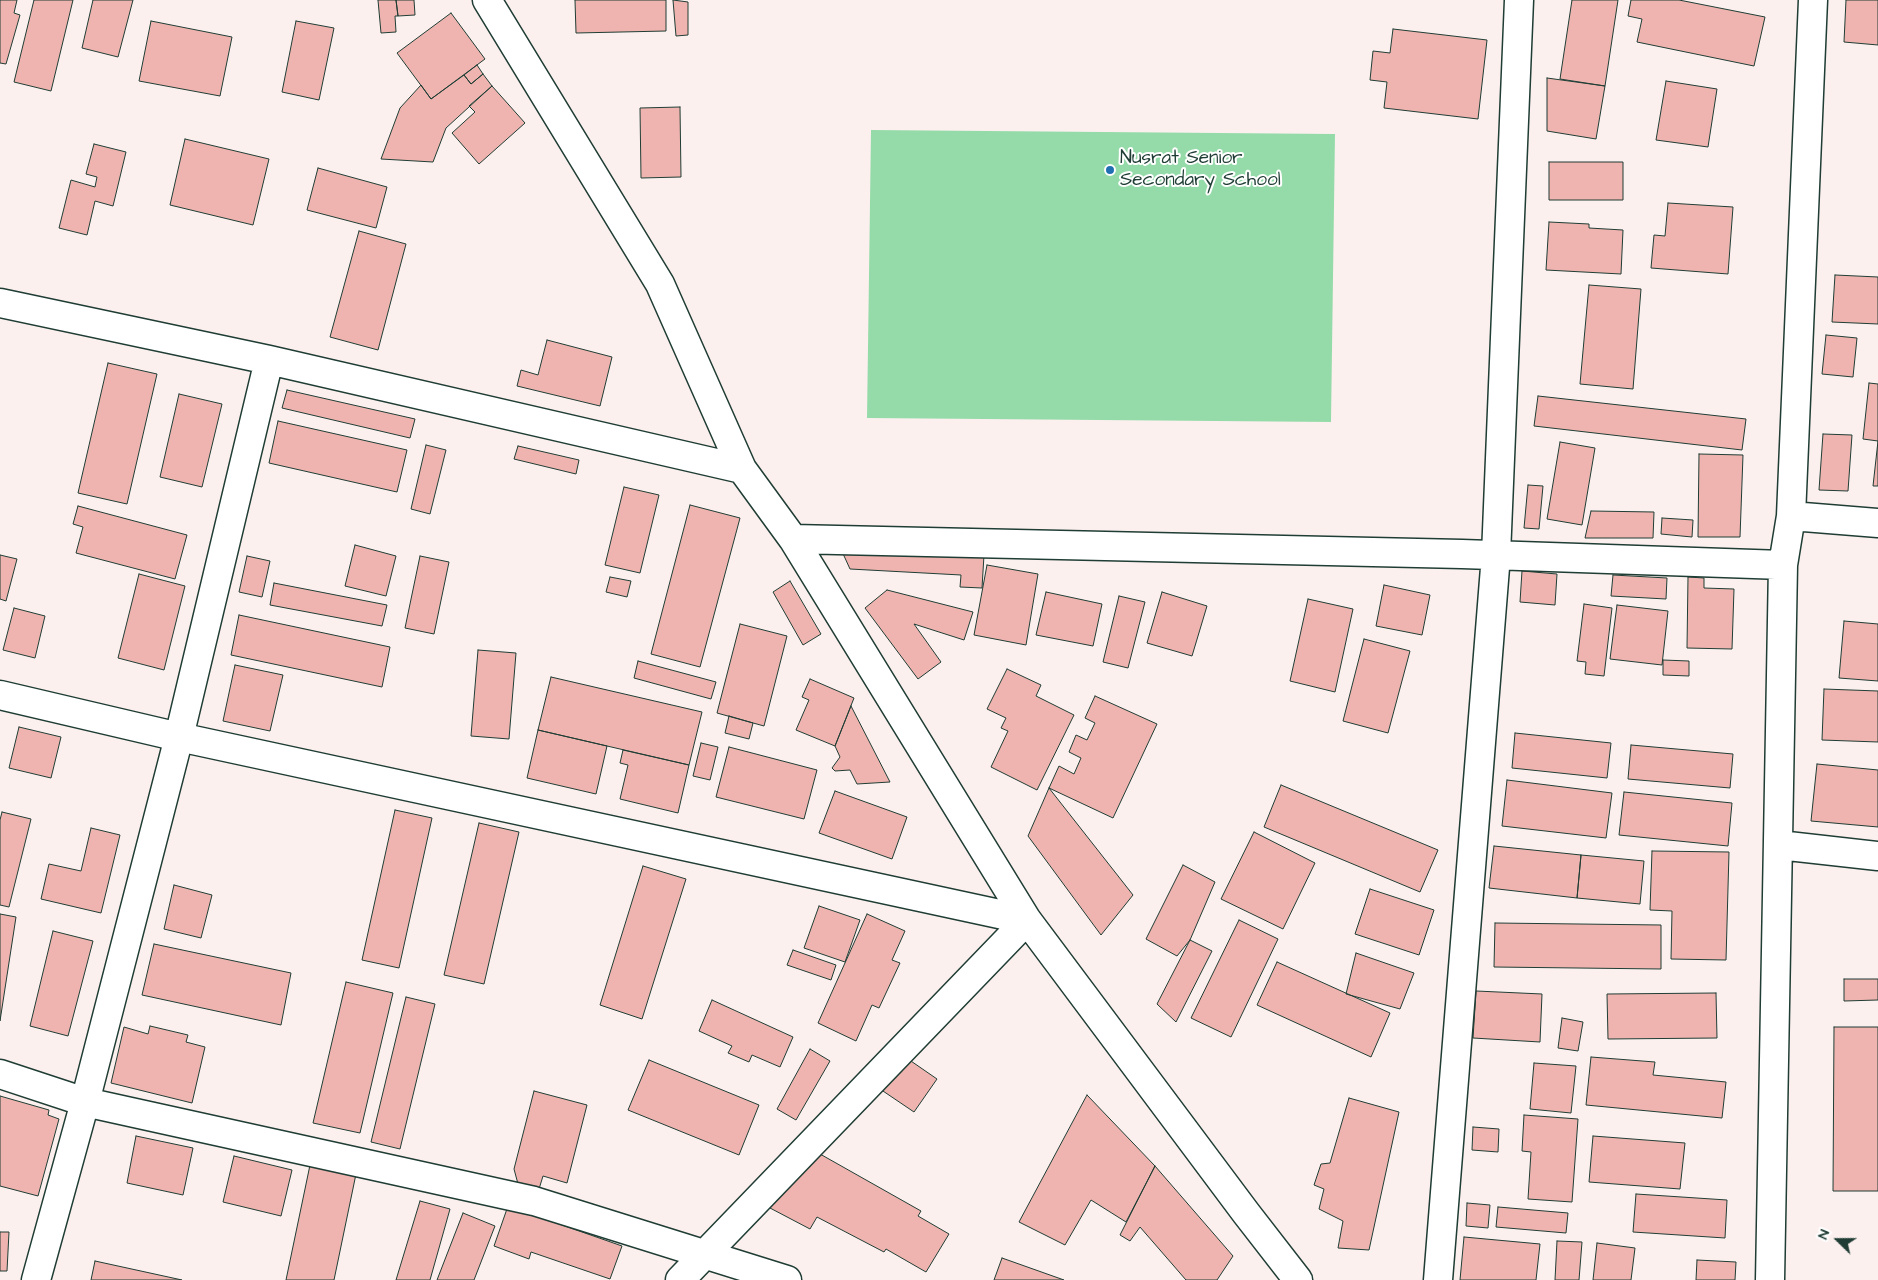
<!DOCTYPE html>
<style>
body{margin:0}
#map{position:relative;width:1878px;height:1280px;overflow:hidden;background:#fcf0ef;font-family:"Architects Daughter",sans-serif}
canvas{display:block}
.north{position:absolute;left:1813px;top:1215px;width:50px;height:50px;-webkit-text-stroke:4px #fff;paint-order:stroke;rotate:292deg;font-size:14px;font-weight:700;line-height:20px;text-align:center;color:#1f3d34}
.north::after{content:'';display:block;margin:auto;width:18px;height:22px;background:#1f3d34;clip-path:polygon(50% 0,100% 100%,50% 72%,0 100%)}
</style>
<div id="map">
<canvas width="1878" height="1280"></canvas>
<div class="north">N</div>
</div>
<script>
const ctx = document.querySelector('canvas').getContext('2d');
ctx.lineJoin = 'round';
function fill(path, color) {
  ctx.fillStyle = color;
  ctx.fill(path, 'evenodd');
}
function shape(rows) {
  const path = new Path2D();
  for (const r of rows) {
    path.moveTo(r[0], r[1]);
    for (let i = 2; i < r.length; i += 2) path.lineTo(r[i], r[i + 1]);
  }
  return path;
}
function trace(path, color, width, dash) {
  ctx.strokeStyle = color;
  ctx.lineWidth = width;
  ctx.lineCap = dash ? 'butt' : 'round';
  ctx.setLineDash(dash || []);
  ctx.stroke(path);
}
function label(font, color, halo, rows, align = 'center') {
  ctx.font = font + ' "Architects Daughter",sans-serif';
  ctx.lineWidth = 4;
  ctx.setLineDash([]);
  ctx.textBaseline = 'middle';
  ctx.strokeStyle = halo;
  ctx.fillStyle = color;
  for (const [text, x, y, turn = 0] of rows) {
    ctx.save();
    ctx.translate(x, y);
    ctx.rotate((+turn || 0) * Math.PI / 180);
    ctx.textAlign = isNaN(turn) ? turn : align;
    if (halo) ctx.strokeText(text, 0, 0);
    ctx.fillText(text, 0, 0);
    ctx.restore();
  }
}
fill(shape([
 [871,130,1335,134,1331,422,867,418]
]), '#95dba9');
const building = shape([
 [0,0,17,0,14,13,20,15,6,64,0,63,0,0],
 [34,0,73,0,51,91,14,82,34,0],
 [93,0,133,0,118,57,82,48,93,0],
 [378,0,396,0,398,16,395,16,396,32,381,33,378,0],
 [396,0,414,0,415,15,398,16,396,0],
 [575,0,666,0,666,31,576,33,575,0],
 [673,0,688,2,688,35,676,36,673,0],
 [1572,0,1618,0,1605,86,1560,79,1572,0],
 [1631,0,1679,0,1765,17,1754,66,1637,42,1642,19,1628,16,1631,0],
 [1846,0,1878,0,1878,45,1844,42,1846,0],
 [451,13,485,59,431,99,397,53,451,13],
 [151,21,232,37,220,96,139,81,151,21],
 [296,21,334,28,319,100,282,92,296,21],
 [1393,29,1487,40,1478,119,1384,108,1387,82,1370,80,1373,51,1390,53,1393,29],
 [477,65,483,74,471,84,464,75,477,65],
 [483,74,492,86,446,128,433,162,381,159,400,108,421,85,431,99,464,75,471,84,483,74],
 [1547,78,1605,86,1596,139,1547,131,1547,78],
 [1666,81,1717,89,1708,147,1656,140,1666,81],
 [492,86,525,123,479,164,452,133,475,112,469,106,492,86],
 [680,107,681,177,641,178,640,108,680,107],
 [185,139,269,159,253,225,170,205,185,139],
 [94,144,126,152,113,206,95,201,87,235,59,228,71,180,95,187,97,177,86,174,94,144],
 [1549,162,1623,162,1623,200,1549,200,1549,162],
 [318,168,387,187,376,228,307,210,318,168],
 [1668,203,1733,207,1728,274,1651,268,1654,235,1665,236,1668,203],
 [1549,222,1589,224,1589,228,1623,230,1621,274,1546,270,1549,222],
 [359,231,406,244,378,350,330,337,359,231],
 [1835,275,1878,277,1878,324,1832,322,1835,275],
 [1589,285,1641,289,1633,389,1580,384,1589,285],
 [1826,335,1857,338,1853,377,1822,374,1826,335],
 [547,340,612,357,600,406,517,386,521,370,538,375,547,340],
 [108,363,157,374,127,504,78,493,108,363],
 [1869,383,1878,384,1878,486,1873,486,1878,441,1863,439,1869,383],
 [287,390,415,419,410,438,282,408,287,390],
 [179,394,222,404,202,487,160,477,179,394],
 [1538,396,1746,419,1742,450,1534,426,1538,396],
 [278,421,407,450,397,492,269,463,278,421],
 [1823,434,1852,435,1848,491,1819,490,1823,434],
 [1560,442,1595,448,1582,525,1547,519,1560,442],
 [426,445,446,450,430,514,411,509,426,445],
 [518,446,579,460,576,474,514,459,518,446],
 [1699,454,1743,455,1740,537,1698,537,1699,454],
 [1528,485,1543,486,1539,529,1524,528,1528,485],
 [624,487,659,495,640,573,605,565,624,487],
 [690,505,740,518,700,667,651,654,690,505],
 [78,506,187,535,175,579,76,553,83,527,73,524,78,506],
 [1591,511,1654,512,1653,538,1585,538,1591,511],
 [1662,518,1693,520,1692,537,1661,534,1662,518],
 [355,545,396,556,386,596,345,586,355,545],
 [840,547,984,555,982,588,960,587,961,575,850,569,840,547],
 [0,555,17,559,6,601,0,599,0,555],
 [247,556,270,561,262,597,239,592,247,556],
 [420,556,449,562,434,634,405,628,420,556],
 [987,565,1038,574,1026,645,974,635,987,565],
 [1522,571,1557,574,1555,605,1520,602,1522,571],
 [139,574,185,586,164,670,118,658,139,574],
 [1613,575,1667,578,1666,599,1611,596,1613,575],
 [610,577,631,581,627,597,606,592,610,577],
 [1688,577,1704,578,1704,588,1734,589,1732,649,1687,648,1688,577],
 [790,581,821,634,803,645,773,592,790,581],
 [274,583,387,605,382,626,270,605,274,583],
 [1384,585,1430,595,1422,635,1376,626,1384,585],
 [887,590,973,612,964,640,914,624,941,662,918,679,865,608,887,590],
 [1046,592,1102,604,1093,646,1036,635,1046,592],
 [1162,592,1207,606,1192,656,1147,643,1162,592],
 [1119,596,1145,602,1128,668,1103,662,1119,596],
 [1308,599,1353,609,1335,692,1290,681,1308,599],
 [1584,604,1612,608,1604,676,1585,674,1586,662,1577,661,1584,604],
 [1617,605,1668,611,1662,665,1610,659,1617,605],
 [14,608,45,616,35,658,3,650,14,608],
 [239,615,390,647,382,687,231,655,239,615],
 [1844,621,1878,624,1878,681,1839,678,1844,621],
 [740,624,787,636,764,726,717,713,740,624],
 [1364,639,1410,651,1388,733,1343,721,1364,639],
 [478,650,516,653,509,739,471,736,478,650],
 [1663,660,1689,661,1689,676,1663,675,1663,660],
 [638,661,716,682,711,699,634,678,638,661],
 [235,665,283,675,270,731,223,721,235,665],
 [1007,669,1041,685,1036,696,1074,715,1037,790,991,767,1008,731,1001,728,1006,718,987,709,1007,669],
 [551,677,702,712,689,765,538,730,551,677],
 [810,679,854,698,835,746,796,730,809,700,802,697,810,679],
 [1824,689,1878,691,1878,742,1822,740,1824,689],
 [1095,696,1157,724,1113,818,1049,788,1059,766,1074,774,1081,758,1069,752,1076,735,1087,740,1095,723,1085,718,1095,696],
 [851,706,890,782,857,784,850,770,835,771,832,768,840,757,835,746,851,706],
 [729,716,753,723,749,739,725,733,729,716],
 [19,727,61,737,51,778,9,768,19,727],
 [538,730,607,746,596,794,527,778,538,730],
 [1515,733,1611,743,1607,778,1512,768,1515,733],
 [701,743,718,747,710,780,693,776,701,743],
 [1631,745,1733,754,1730,788,1628,779,1631,745],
 [729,747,817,770,804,819,716,797,729,747],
 [623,750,689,765,678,813,620,799,628,765,620,763,623,750],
 [1817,764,1878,770,1878,827,1811,821,1817,764],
 [1507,780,1612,793,1606,838,1502,826,1507,780],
 [1281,785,1438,850,1420,892,1264,827,1281,785],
 [1049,788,1133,895,1101,935,1028,836,1049,788],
 [835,791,907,817,892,859,819,833,835,791],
 [1624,792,1732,803,1728,846,1619,835,1624,792],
 [395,810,432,818,399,968,362,960,395,810],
 [2,812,31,819,9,907,0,905,0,820,2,812],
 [479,823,519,832,484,984,444,975,479,823],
 [91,828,120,835,101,913,41,899,49,864,81,871,91,828],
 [1254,832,1315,863,1283,929,1221,899,1254,832],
 [1494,846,1581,855,1577,898,1489,888,1494,846],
 [1652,851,1729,852,1726,960,1671,959,1672,911,1650,910,1652,851],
 [1581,855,1644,861,1640,904,1577,898,1581,855],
 [1183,865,1215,882,1190,940,1177,956,1146,939,1183,865],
 [643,866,686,879,642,1019,600,1005,643,866],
 [174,885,212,895,201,938,164,929,174,885],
 [1370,889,1434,910,1419,955,1355,934,1370,889],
 [819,906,860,920,845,962,804,948,819,906],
 [0,914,16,917,0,1021,0,914],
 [867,914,905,931,892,960,900,963,879,1008,872,1005,856,1041,818,1023,867,914],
 [1239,920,1278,939,1231,1037,1191,1018,1239,920],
 [1495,923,1661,925,1661,969,1494,967,1495,923],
 [53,931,93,941,68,1036,30,1026,53,931],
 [1190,940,1212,951,1176,1022,1157,1004,1190,940],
 [154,944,291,973,281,1025,142,995,154,944],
 [793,950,836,965,831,980,787,965,793,950],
 [1356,953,1414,973,1400,1009,1346,994,1356,953],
 [1277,962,1390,1013,1371,1057,1257,1005,1277,962],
 [1844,979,1878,979,1878,1000,1844,1001,1844,979],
 [346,982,393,993,360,1133,313,1123,346,982],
 [1476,991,1542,994,1540,1042,1473,1038,1476,991],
 [1716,993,1717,1038,1608,1039,1607,994,1716,993],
 [406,997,435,1004,400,1149,371,1142,406,997],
 [712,1000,793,1037,780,1067,752,1055,749,1062,728,1053,732,1046,699,1031,712,1000],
 [1562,1018,1583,1022,1578,1051,1558,1048,1562,1018],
 [150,1026,188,1035,186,1042,205,1047,192,1103,111,1083,124,1027,148,1034,150,1026],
 [1834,1027,1878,1027,1878,1191,1833,1191,1834,1027],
 [810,1049,830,1061,796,1120,777,1109,810,1049],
 [1591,1057,1655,1062,1653,1075,1726,1082,1722,1118,1586,1105,1591,1057],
 [908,1059,937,1079,914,1112,880,1089,908,1059],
 [649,1060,759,1105,739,1155,628,1110,649,1060],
 [1534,1063,1576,1066,1571,1113,1530,1109,1534,1063],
 [534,1091,587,1105,567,1183,543,1176,539,1189,518,1184,514,1169,534,1091],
 [1087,1095,1155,1166,1126,1222,1091,1200,1065,1245,1019,1222,1087,1095],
 [0,1096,49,1110,48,1115,59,1119,38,1196,0,1186,0,1096],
 [1349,1098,1399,1112,1369,1250,1338,1248,1343,1221,1319,1209,1324,1189,1314,1185,1321,1164,1330,1163,1349,1098],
 [1524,1115,1578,1119,1572,1202,1528,1199,1531,1152,1522,1151,1524,1115],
 [1473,1127,1499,1129,1498,1152,1472,1150,1473,1127],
 [136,1136,193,1148,183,1195,127,1183,136,1136],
 [1593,1136,1685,1143,1680,1189,1589,1182,1593,1136],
 [820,1154,921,1211,918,1216,949,1234,926,1272,886,1249,884,1252,817,1217,810,1229,770,1208,820,1154],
 [234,1156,292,1170,281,1216,223,1202,234,1156],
 [310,1165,356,1174,334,1280,286,1280,310,1165],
 [1155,1166,1233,1256,1217,1280,1186,1280,1140,1227,1130,1241,1120,1235,1155,1166],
 [1636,1194,1727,1200,1725,1238,1633,1232,1636,1194],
 [420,1201,450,1209,430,1280,396,1280,420,1201],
 [1467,1203,1490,1205,1488,1228,1466,1226,1467,1203],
 [508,1206,622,1246,610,1279,531,1252,529,1259,494,1246,508,1206],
 [1498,1207,1568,1213,1566,1233,1496,1227,1498,1207],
 [463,1213,495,1226,474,1280,437,1280,463,1213],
 [0,1232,9,1232,7,1271,0,1271,0,1232],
 [1464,1237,1540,1244,1536,1280,1460,1280,1464,1237],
 [1557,1241,1582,1242,1579,1280,1555,1280,1557,1241],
 [1597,1243,1635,1248,1631,1280,1593,1280,1597,1243],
 [1002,1258,1064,1280,994,1280,1002,1258],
 [1697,1260,1736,1262,1735,1280,1696,1280,1697,1260],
 [95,1261,182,1280,91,1280,95,1261]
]);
fill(building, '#efb4af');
trace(building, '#1f3d34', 1);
const street = shape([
 [487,0,660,284,742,469,793,539,1027,920,1246,1213,1298,1280],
 [0,303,269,360,742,469],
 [1791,516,1878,523],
 [793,539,1462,554,1783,565],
 [0,695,179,737,1027,920],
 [1779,845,1878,856],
 [0,1074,85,1102,534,1201,787,1280],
 [36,1280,85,1102,179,737,269,360],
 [680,1280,1027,920],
 [1438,1280,1496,555,1519,0],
 [1770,1280,1783,565,1791,516,1813,0]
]);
trace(street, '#1f3d34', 31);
trace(street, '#fff', 28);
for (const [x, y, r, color] of [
 [1110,170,5,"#1f6fb2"]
]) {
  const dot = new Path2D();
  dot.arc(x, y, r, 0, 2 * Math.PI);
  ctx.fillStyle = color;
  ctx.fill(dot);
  trace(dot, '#fff', 2);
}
label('19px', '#1f3d34', '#fff', [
 ["Nusrat Senior",1120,159],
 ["Secondary School",1120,181]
], 'left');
</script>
